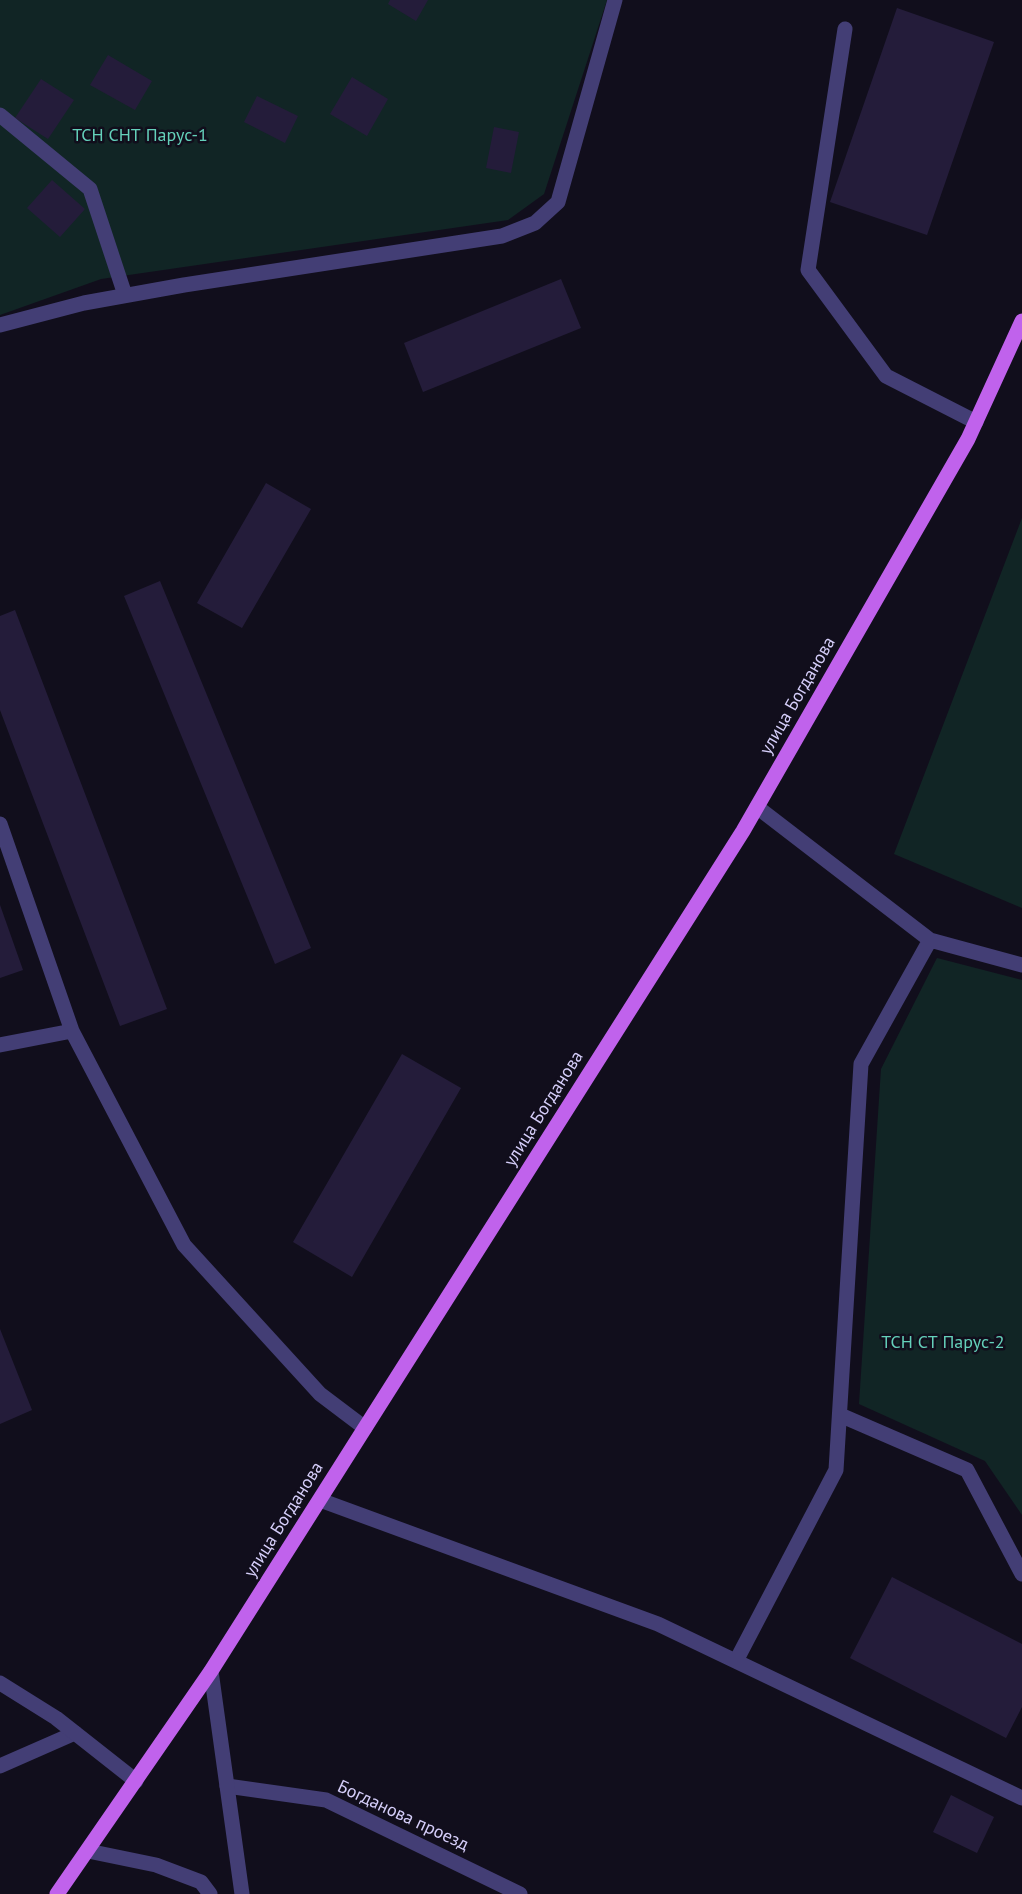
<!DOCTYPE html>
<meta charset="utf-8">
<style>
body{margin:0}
canvas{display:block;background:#110e1c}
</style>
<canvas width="1022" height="1894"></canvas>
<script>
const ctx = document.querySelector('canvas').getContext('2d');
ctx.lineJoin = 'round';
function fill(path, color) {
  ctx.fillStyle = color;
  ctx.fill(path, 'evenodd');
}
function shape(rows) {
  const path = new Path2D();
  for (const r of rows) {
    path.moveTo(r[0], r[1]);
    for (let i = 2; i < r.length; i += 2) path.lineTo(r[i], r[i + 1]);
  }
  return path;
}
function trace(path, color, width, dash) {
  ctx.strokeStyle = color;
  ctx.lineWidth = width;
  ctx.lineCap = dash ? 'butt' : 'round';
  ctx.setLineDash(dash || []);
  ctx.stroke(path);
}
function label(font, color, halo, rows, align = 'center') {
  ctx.font = font + ' "PT Sans",sans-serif';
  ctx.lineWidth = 5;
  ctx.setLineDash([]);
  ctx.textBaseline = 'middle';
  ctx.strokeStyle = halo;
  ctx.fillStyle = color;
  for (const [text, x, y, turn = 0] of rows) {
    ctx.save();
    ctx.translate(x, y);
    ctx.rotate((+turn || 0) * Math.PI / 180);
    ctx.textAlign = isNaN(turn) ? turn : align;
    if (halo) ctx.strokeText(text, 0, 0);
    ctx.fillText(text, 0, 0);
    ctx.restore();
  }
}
fill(shape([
 [0,0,607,0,544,194,508,220,101,279,0,315],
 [1022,518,1022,908,894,854],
 [937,958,1022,980,1022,1515,985,1461,859,1404,881,1069]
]), '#112525');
fill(shape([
 [390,0,428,0,416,21,388,4],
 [897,8,994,42,927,235,830,202],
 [108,55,152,81,135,110,90,85],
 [352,77,388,99,367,136,330,114],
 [41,79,74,100,48,139,15,118],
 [257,96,298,116,285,143,244,122],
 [494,127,519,132,511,173,486,168],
 [52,180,85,209,60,237,27,208],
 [561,279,581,328,423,392,404,343],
 [266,483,311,509,242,628,197,603],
 [160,581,311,948,275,964,124,596],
 [15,610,167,1009,120,1026,0,710,0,616],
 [0,905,23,970,0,978],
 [402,1054,461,1088,352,1277,293,1242],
 [0,1329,32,1410,0,1424],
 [892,1577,1022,1644,1022,1707,1006,1738,850,1658],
 [951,1795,994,1817,977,1853,933,1832]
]), '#241c3a');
trace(shape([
 [845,29,808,270,886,376,976,422],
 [757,807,930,940,1022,965],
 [0,824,72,1031,184,1245,320,1394,365,1428],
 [0,1045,72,1031],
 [840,1415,967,1470,1022,1574],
 [320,1500,658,1624,1022,1798],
 [736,1661,836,1470,861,1064,930,940],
 [0,1766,75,1733],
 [227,1786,326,1800,520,1894]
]), '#433e75', 15);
trace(shape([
 [0,115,90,189,125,295],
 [0,325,84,303,184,285,502,236,535,223,558,202,615,0],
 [211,1671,242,1894],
 [0,1683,56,1718,136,1781],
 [88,1851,156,1865,201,1882,210,1894]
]), '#433e75', 15);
trace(shape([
 [57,1894,211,1671,743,831,968,439,1022,321]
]), '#c062ec', 15);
label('18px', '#64d0ba', '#110e1c', [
 ["ТСН СНТ Парус-1",140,136],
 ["ТСН СТ Парус-2",943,1343]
]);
label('18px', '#d5cef9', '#110e1c', [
 ["улица Богданова",798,696,-60],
 ["улица Богданова",544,1109,-58],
 ["улица Богданова",284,1520,-58],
 ["Богданова проезд",403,1816,25]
]);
</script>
